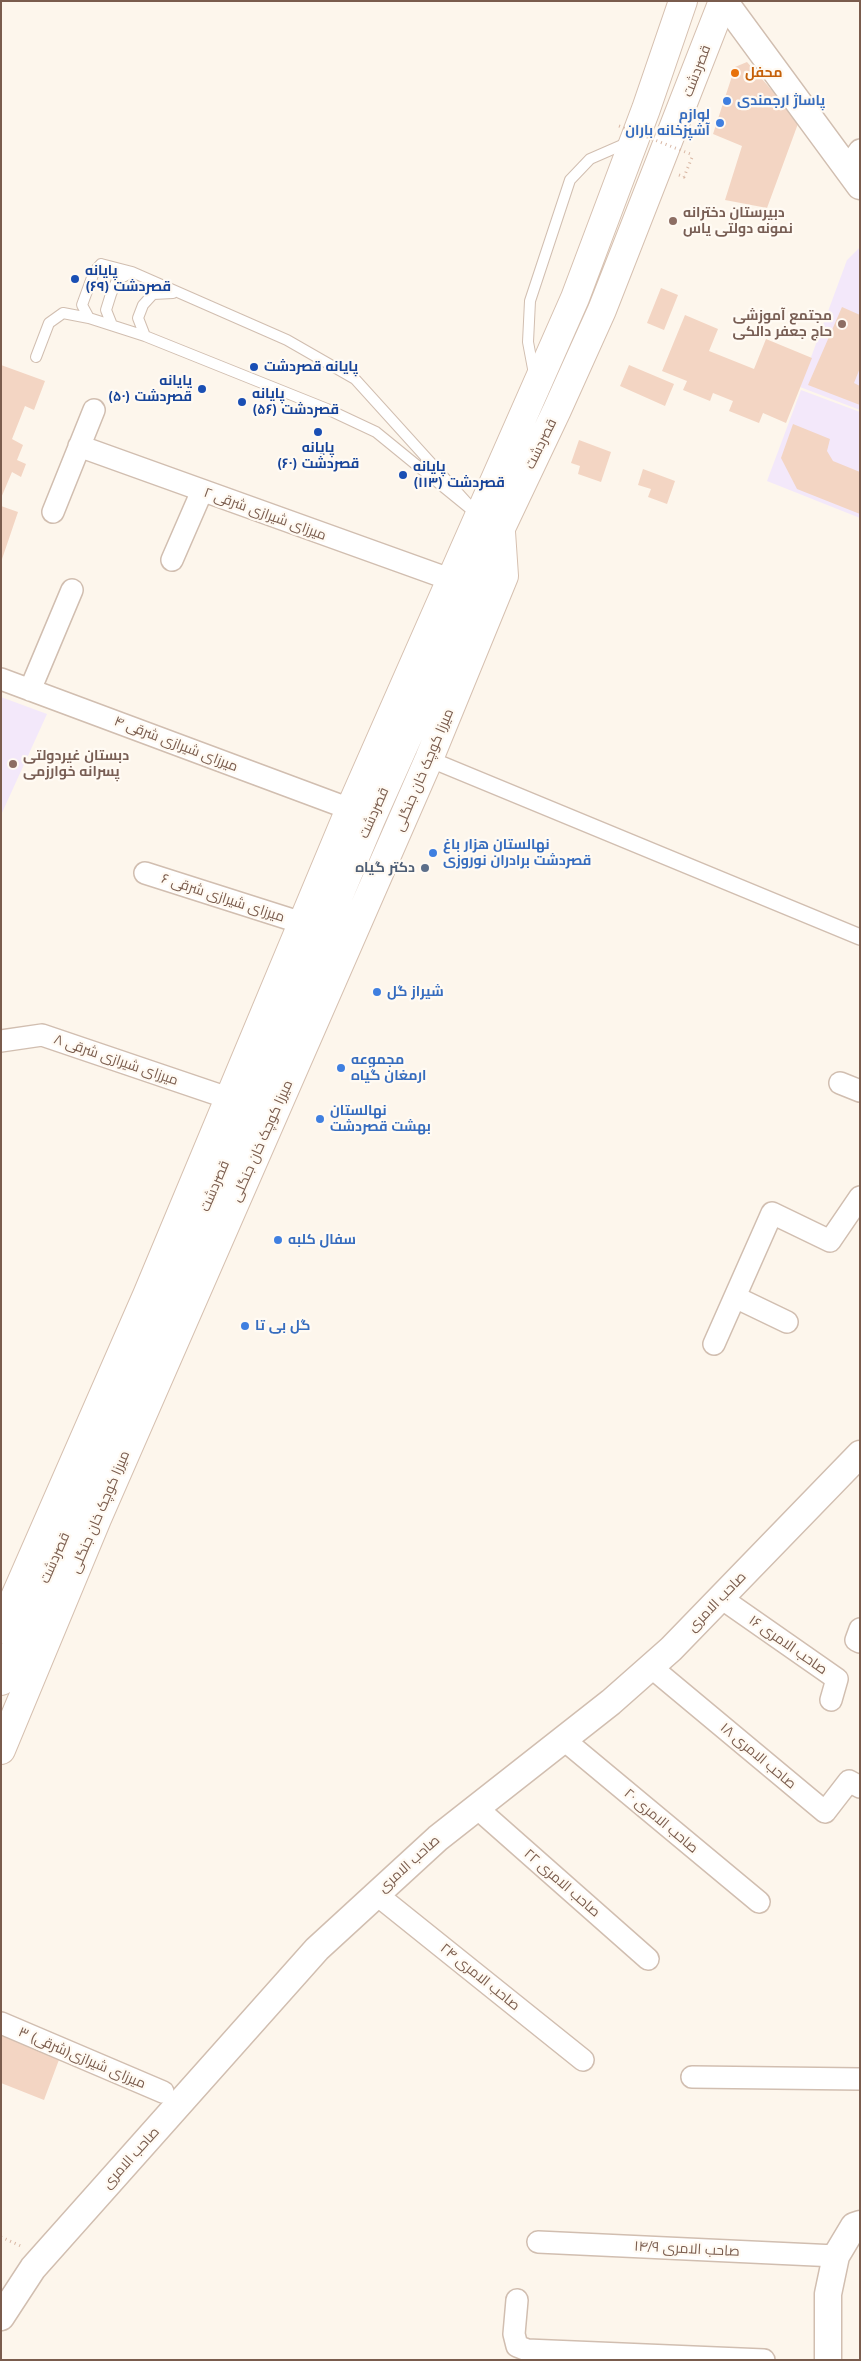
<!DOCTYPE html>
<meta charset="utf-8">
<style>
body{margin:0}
#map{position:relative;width:861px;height:2361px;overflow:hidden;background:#fdf6ec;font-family:Mulish,sans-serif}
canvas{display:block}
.frame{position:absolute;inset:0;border:2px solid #7a5c4d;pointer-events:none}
</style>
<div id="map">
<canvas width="861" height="2361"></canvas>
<div class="frame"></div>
</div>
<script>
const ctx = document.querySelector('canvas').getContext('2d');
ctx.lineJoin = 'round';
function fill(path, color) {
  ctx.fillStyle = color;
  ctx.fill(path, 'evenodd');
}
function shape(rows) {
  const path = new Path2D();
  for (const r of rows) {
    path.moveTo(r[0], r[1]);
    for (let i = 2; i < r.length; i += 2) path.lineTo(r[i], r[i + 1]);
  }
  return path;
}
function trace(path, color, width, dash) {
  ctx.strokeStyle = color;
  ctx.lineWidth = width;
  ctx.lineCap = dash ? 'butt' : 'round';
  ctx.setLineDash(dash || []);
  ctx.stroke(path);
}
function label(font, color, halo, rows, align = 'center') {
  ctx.font = font + ' Mulish,Cairo,sans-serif';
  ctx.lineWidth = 4.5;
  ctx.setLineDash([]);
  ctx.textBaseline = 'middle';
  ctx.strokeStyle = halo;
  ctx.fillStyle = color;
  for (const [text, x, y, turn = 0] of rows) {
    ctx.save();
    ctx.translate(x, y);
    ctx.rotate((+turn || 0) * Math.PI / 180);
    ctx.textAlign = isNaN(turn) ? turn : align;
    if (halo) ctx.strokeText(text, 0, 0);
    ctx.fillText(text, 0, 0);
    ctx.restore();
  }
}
fill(shape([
 [860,247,860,410,800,387,847,260],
 [801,390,860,412,860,518,767,481],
 [1,697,47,714,1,815]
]), '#f3e8fa');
fill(shape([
 [747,62,799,121,767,208,725,200,742,146,713,134,735,67],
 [661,288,678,295,664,330,647,323],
 [842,307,860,315,860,368,854,383,860,386,860,405,808,385],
 [685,315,718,329,709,351,754,369,766,339,812,358,786,423,763,413,759,423,729,411,733,401,713,393,710,401,683,390,687,381,662,371],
 [1,365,45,381,34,410,25,406,12,439,23,445,17,460,26,464,21,477,12,472,1,498],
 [629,365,674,384,665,406,620,386],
 [793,424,830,439,827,451,833,461,860,472,860,514,797,489,781,458],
 [579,440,611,452,601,482,578,474,580,466,571,463],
 [643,469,675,481,667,504,648,497,651,489,638,485],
 [1,506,18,512,1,562],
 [1,2031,60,2057,44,2100,1,2083]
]), '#f3d5c3');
const service = shape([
 [101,264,132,272,287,340,355,379,479,516,376,432,327,409,145,336,89,318,82,305,94,272,101,264],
 [112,325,106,310,111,294,117,280,132,272],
 [145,336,138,318,143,305,153,294,173,293],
 [36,357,49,323,63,313,89,318],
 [534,374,528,342,530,301,570,180,590,159,629,142]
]);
const pedestrian = shape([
 [429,759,860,937]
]);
const minor = shape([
 [847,168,860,150],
 [79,446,452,580],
 [53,512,94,410],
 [172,560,202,491],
 [1,679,350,809],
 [30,690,72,590],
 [145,873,302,923],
 [1,1041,42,1035,228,1098],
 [840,1083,860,1091],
 [735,1297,787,1322],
 [714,1344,772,1213,830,1241,860,1197],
 [721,1598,837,1679,831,1700],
 [860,1629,856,1640,860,1642],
 [651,1667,825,1812,849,1781,860,1787],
 [563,1739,759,1902],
 [477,1808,648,1959],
 [376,1894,583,2060],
 [1,2023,163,2092],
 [692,2077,860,2079],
 [538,2242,836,2256],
 [517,2300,514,2334,517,2346,527,2350,764,2360]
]);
const tertiary = shape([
 [724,1,860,186],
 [1,2317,33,2268,317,1949,438,1838,611,1702,671,1649,860,1454],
 [828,2360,828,2294,836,2256,854,2226,860,2224]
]);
const secondary = shape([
 [1,1629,147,1295,350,809,575,298,646,109,683,1],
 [1,1681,167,1304,371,819,501,528,557,410,602,310,723,1],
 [1,1750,97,1519,429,759,504,576,501,532]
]);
trace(service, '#d1beb0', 12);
trace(pedestrian, '#d1beb0', 18);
trace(minor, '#d1beb0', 24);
trace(tertiary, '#d1beb0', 29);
trace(secondary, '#d6c0b0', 30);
trace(shape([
 [679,175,684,177,693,155],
 [1,2237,23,2247]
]), '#d9b8a5', 3, [1, 4]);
trace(service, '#fff', 10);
trace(pedestrian, '#fff', 15);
trace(minor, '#fff', 21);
trace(tertiary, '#fff', 26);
trace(secondary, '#fff', 28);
trace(shape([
 [619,126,693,155]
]), '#d9b8a5', 3, [1, 4]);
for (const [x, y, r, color] of [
 [735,73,5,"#e8710a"],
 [727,101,5,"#3f7fe0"],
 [720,123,5,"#3f7fe0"],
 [673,221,5,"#8d6e63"],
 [75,279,5,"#1a4fb4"],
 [842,324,5,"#8d6e63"],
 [254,367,5,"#1a4fb4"],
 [202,389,5,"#1a4fb4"],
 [242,402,5,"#1a4fb4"],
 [318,432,5,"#1a4fb4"],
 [403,475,5,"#1a4fb4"],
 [13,764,5,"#8d6e63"],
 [433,853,5,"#3f7fe0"],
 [425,868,5,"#5c6f8a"],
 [377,992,5,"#3f7fe0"],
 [341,1068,5,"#3f7fe0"],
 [320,1119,5,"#3f7fe0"],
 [278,1240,5,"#3f7fe0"],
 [245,1326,5,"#3f7fe0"]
]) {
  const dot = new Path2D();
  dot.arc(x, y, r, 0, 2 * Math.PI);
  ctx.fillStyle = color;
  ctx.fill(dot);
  trace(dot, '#fffaf3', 2);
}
label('14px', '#7a5c4d', '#fffaf3', [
 ["قصردشت",697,71,-69],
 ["قصردشت",541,444,-64],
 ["۲ میرزای شیرازی شرقی",265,514,20],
 ["۴ میرزای شیرازی شرقی",176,744,21],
 ["میرزا کوچک خان جنگلی",424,770,-67],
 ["قصردشت",374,813,-66],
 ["۶ میرزای شیرازی شرقی",223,898,18],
 ["۸ میرزای شیرازی شرقی",116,1060,19],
 ["میرزا کوچک خان جنگلی",262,1141,-66],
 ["قصردشت",215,1186,-67],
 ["میرزا کوچک خان جنگلی",100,1512,-67],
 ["قصردشت",55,1558,-66],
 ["صاحب الامری",717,1602,-46],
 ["۱۶ صاحب الامری",788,1645,35],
 ["۱۸ صاحب الامری",758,1756,40],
 ["۲۰ صاحب الامری",661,1821,40],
 ["صاحب الامری",409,1864,-42],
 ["۲۲ صاحب الامری",562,1883,41],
 ["۲۴ صاحب الامری",480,1977,39],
 ["۳ میرزای شیرازی(شرقی)",82,2058,23],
 ["صاحب الامری",131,2158,-48],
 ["۱۴/۹ صاحب الامری",687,2249,3]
]);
label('bold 14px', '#c56008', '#fffaf3', [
 ["محفل",745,73]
], 'left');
label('bold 14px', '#366cbe', '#fffaf3', [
 ["پاساژ ارجمندی",737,101],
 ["لوازم",710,115,"right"],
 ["آشپزخانه باران",710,131,"right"],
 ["نهالستان هزار باغ",443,845],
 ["قصردشت برادران نوروزی",443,861],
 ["شیراز گل",387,992],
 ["مجموعه",351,1060],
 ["ارمغان گیاه",351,1076],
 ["نهالستان",330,1111],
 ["بهشت قصردشت",330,1127],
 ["سفال کلبه",288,1240],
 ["گل بی تا",255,1326]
], 'left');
label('bold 14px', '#785e54', '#fffaf3', [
 ["دبیرستان دخترانه",683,213],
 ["نمونه دولتی یاس",683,229],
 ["مجتمع آموزشی",832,316,"right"],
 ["حاج جعفر دالکی",832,332,"right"],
 ["دبستان غیردولتی",23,756],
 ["پسرانه خوارزمی",23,772]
], 'left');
label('bold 14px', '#164399', '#fffaf3', [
 ["پایانه",85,271],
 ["قصردشت (۶۹)",85,287],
 ["پایانه قصردشت",264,367],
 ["پایانه",192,381,"right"],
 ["قصردشت (۵۰)",192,397,"right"],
 ["پایانه",252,394],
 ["قصردشت (۵۶)",252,410],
 ["پایانه",318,448,"center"],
 ["قصردشت (۶۰)",318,464,"center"],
 ["پایانه",413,467],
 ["قصردشت (۱۱۳)",413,483]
], 'left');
label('bold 14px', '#4e5e75', '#fffaf3', [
 ["دکتر گیاه",415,868]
], 'right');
</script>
